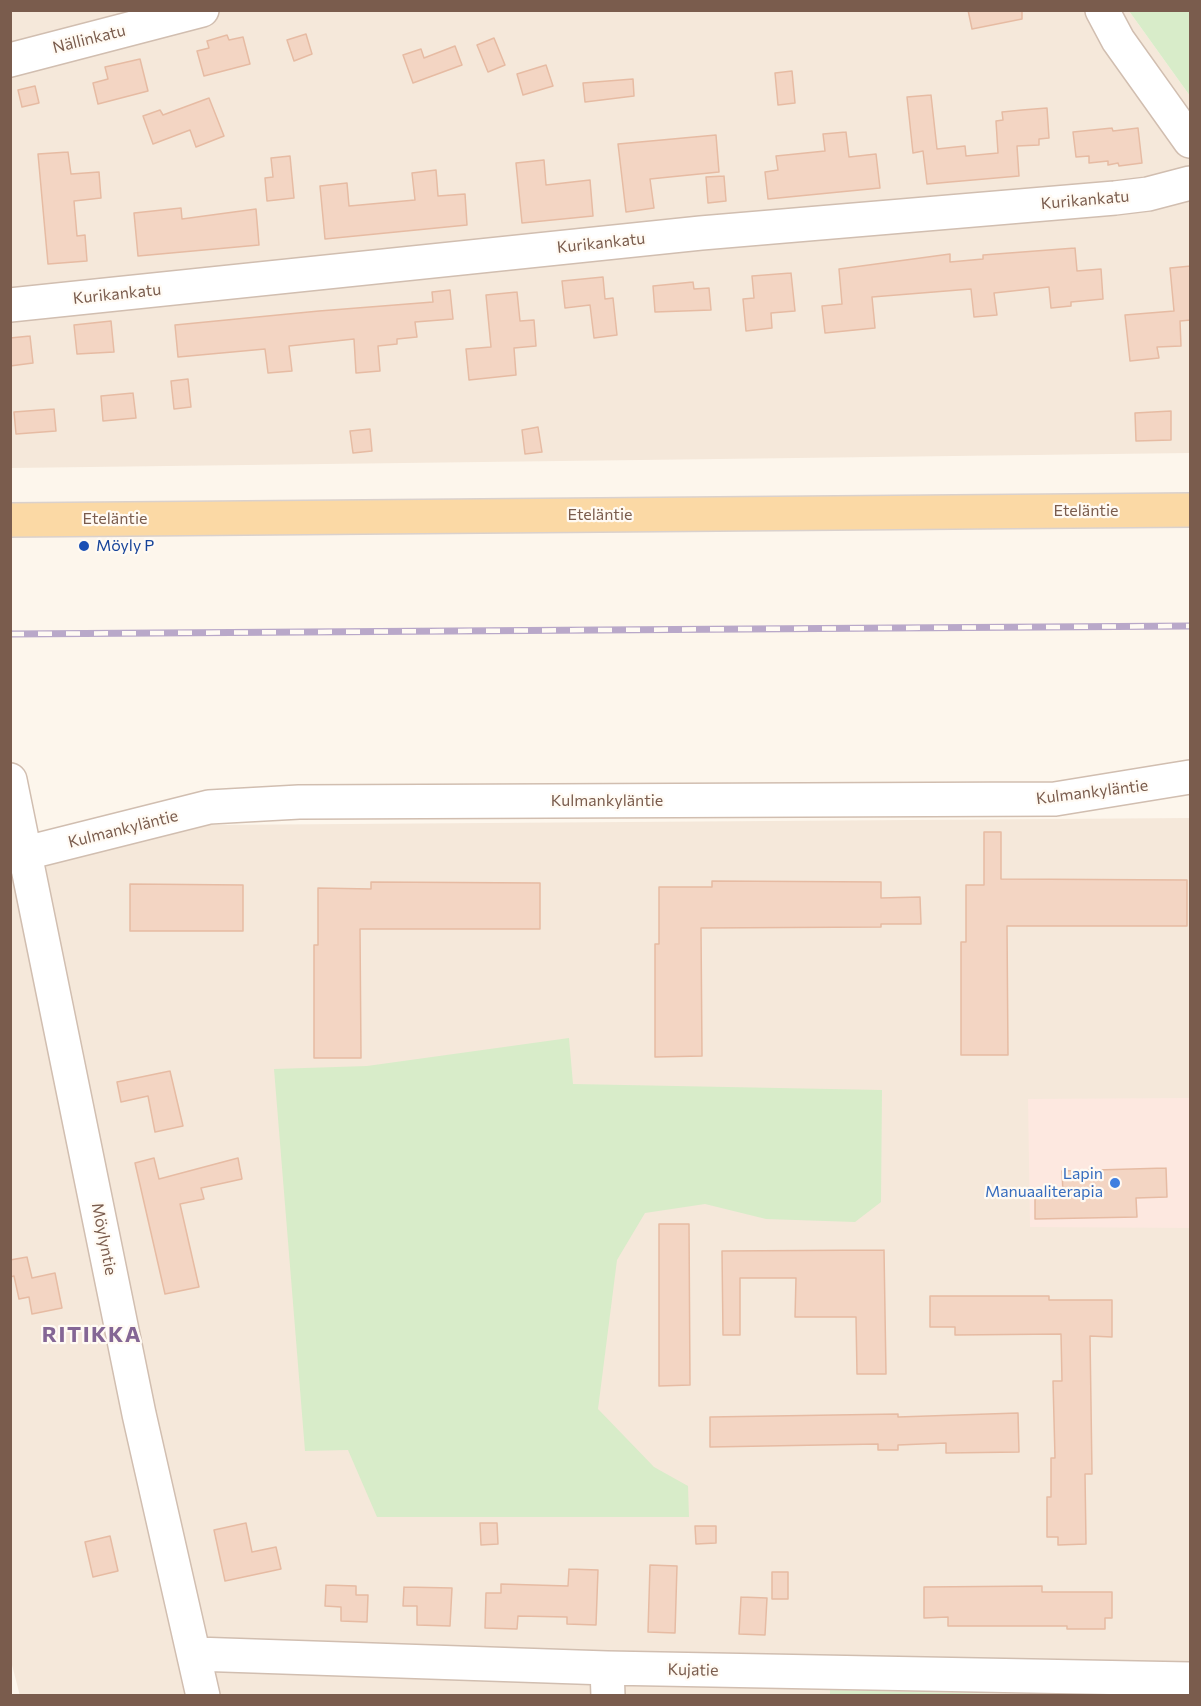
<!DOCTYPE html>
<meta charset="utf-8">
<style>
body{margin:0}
#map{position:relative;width:1201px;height:1706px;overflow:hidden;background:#fdf6ec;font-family:Commissioner,sans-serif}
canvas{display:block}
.frame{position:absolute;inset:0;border:12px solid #7a5c4d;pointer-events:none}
</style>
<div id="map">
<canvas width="1201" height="1706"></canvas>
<div class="frame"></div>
</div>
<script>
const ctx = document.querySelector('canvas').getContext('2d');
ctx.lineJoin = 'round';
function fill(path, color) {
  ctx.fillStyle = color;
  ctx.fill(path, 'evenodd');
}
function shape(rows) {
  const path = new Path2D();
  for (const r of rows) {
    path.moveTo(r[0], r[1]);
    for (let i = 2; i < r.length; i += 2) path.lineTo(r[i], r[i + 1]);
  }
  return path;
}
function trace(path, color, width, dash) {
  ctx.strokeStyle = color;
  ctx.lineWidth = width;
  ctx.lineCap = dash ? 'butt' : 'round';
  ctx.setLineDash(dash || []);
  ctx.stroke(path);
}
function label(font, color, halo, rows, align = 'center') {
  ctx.font = font + ' Commissioner,sans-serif';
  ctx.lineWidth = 4.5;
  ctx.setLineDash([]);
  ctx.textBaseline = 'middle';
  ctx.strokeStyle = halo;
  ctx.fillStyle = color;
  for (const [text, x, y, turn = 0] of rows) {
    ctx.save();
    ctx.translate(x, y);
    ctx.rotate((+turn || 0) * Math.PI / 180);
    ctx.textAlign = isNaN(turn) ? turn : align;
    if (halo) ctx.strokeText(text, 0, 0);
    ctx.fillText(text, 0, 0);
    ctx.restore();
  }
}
fill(shape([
 [10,11,1129,11,1190,96,1190,453,11,468],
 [1190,818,1190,1695,20,1696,11,1661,11,870,208,825]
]), '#f5e8da');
fill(shape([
 [1190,1098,1190,1228,1030,1227,1028,1099]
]), '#fde8e0');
fill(shape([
 [1129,11,1190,11,1190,96],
 [569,1038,573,1084,882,1090,881,1202,855,1222,766,1219,705,1204,645,1213,617,1260,598,1409,654,1467,688,1486,689,1517,377,1517,348,1450,305,1451,274,1069,367,1066],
 [830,1690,1034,1695,830,1696]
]), '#d8ecc9');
const building = shape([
 [968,10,1022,10,1022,19,972,29,968,10],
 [306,34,312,54,294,61,287,40,306,34],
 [227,35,229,40,243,37,250,64,204,76,197,51,209,48,207,41,227,35],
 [494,38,505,65,488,72,477,45,494,38],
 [455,46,462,65,413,83,403,55,421,49,424,58,455,46],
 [140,59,148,91,98,104,93,83,108,79,105,67,140,59],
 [546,65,553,86,523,95,517,74,546,65],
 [792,71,795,103,778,105,775,73,792,71],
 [633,79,634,96,585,102,583,83,633,79],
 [35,86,39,103,22,107,18,90,35,86],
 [931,95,937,149,965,146,966,156,998,153,996,121,1003,120,1002,112,1022,110,1047,108,1049,138,1039,139,1039,145,1017,146,1019,176,927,184,923,151,913,153,907,97,931,95],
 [209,98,224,136,196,147,190,130,153,144,143,116,160,110,163,115,209,98],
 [1112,128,1113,131,1138,128,1142,163,1119,166,1118,163,1108,165,1108,161,1089,163,1089,156,1076,157,1073,132,1112,128],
 [846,132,849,157,876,154,880,188,768,199,765,172,778,170,776,156,825,151,823,134,846,132],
 [716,135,719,172,650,179,654,208,626,212,618,144,716,135],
 [68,152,71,174,99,172,101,198,74,201,77,236,85,235,87,261,48,264,38,154,68,152],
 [290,156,294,198,267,201,265,178,273,177,271,158,290,156],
 [544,160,546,185,590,180,593,216,522,223,516,163,544,160],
 [436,170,438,196,465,194,467,225,325,239,320,186,347,183,349,206,415,200,412,173,436,170],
 [724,176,726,201,708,203,706,177,724,176],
 [181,208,182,219,256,209,259,245,138,256,134,213,181,208],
 [1075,248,1077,271,1101,269,1103,299,1071,302,1071,306,1051,308,1049,287,994,293,997,315,974,317,971,289,872,297,875,328,825,333,822,306,842,304,839,269,950,254,950,262,983,259,983,255,1075,248],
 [1191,266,1191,320,1180,321,1181,346,1157,347,1159,358,1130,361,1125,315,1174,311,1170,268,1191,266],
 [791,273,795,311,771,313,772,328,746,331,743,299,754,298,752,276,791,273],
 [603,277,605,299,613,298,617,335,594,338,590,305,565,308,562,281,603,277],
 [693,282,694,289,709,288,711,310,655,312,653,286,693,282],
 [450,290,453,319,415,322,417,337,397,339,397,344,378,346,380,371,356,373,354,339,289,346,292,371,268,373,265,349,178,357,175,325,319,311,433,302,432,292,450,290],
 [517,292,520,321,534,320,536,346,514,348,516,375,469,380,466,349,491,347,486,295,517,292],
 [111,321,114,352,77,354,74,325,111,321],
 [30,336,33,363,10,366,10,338,30,336],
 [188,379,191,407,174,409,171,381,188,379],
 [133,393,136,418,103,421,101,396,133,393],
 [54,409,56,431,16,434,14,412,54,409],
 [1171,411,1171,440,1136,441,1135,413,1171,411],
 [538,427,542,452,525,454,522,430,538,427],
 [370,429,372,451,353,453,350,431,370,429],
 [984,832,1001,832,1001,879,1187,880,1187,926,1007,926,1008,1055,961,1055,961,942,966,942,966,885,984,885,984,832],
 [712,881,881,882,881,898,920,897,921,924,881,924,881,927,701,928,702,1056,655,1057,655,944,659,944,659,887,712,887,712,881],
 [371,882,540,883,540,929,360,929,361,1058,314,1058,314,945,318,945,318,888,371,889,371,882],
 [130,884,243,885,243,931,130,931,130,884],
 [170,1071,183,1126,155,1132,148,1096,121,1102,117,1082,170,1071],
 [154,1158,159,1179,238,1158,242,1179,201,1188,204,1199,180,1204,199,1287,165,1294,135,1163,154,1158],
 [1166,1168,1167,1197,1136,1198,1137,1217,1035,1219,1035,1195,1063,1194,1062,1171,1166,1168],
 [659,1224,689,1224,690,1385,659,1386,659,1224],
 [884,1250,886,1374,857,1374,856,1317,795,1317,796,1278,740,1278,740,1335,723,1335,722,1251,884,1250],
 [27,1257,32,1278,55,1273,62,1308,32,1314,29,1297,19,1299,14,1276,10,1277,10,1260,27,1257],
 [930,1296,1049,1296,1049,1300,1112,1300,1112,1337,1090,1336,1092,1474,1085,1474,1086,1544,1058,1545,1058,1537,1047,1537,1047,1497,1051,1497,1051,1458,1055,1458,1053,1381,1062,1381,1061,1334,955,1335,955,1327,930,1327,930,1296],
 [1018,1413,1019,1452,946,1453,946,1443,898,1445,898,1450,878,1450,878,1444,710,1447,710,1417,898,1414,898,1417,1018,1413],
 [246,1523,252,1552,276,1547,281,1569,225,1581,214,1530,246,1523],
 [480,1523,497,1523,498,1544,481,1545,480,1523],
 [695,1526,716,1526,716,1543,696,1544,695,1526],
 [110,1536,118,1571,93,1577,85,1542,110,1536],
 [650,1565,677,1566,675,1633,648,1632,650,1565],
 [569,1569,598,1570,596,1625,567,1624,567,1617,518,1616,517,1629,485,1628,486,1593,501,1593,501,1584,568,1586,569,1569],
 [772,1572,788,1572,788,1599,772,1599,772,1572],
 [326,1585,356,1586,356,1595,368,1595,367,1622,341,1621,341,1607,325,1606,326,1585],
 [1042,1586,1042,1592,1112,1592,1112,1618,1105,1618,1105,1629,1067,1629,1067,1626,948,1626,948,1617,924,1618,924,1587,1042,1586],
 [404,1587,452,1588,450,1626,417,1625,417,1606,403,1606,404,1587],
 [741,1597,767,1598,765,1635,739,1634,741,1597]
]);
fill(building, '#f3d5c3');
trace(building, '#e6bba3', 1.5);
const minor = shape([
 [1102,10,1118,40,1190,141],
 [10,60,202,10],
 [10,305,701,233,1115,198,1148,194,1190,183],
 [10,780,139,1414,203,1696],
 [10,857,209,807,299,802,1055,799,1190,777],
 [195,1654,607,1668,1190,1679],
 [607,1668,608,1696]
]);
const major = shape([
 [10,520,1190,510]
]);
trace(minor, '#d1beb0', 36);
trace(major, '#dad1cd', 36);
trace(minor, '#fff', 33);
trace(major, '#fbd9a5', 33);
const rail = shape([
 [10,634,1190,626]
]);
trace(rail, '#b9a8c9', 7);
trace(rail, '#fffaf3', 4.5, [14]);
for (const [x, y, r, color] of [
 [84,546,6,"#1a4fb4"],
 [1115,1183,6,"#3f7fe0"]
]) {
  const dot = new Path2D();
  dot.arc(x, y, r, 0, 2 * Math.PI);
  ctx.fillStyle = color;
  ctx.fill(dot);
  trace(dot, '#fffaf3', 2);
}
label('16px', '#7a5c4d', '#fffaf3', [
 ["Nällinkatu",89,39,-14],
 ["Kurikankatu",1085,200,-5],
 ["Kurikankatu",601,243,-6],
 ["Kurikankatu",117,294,-6],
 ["Eteläntie",1086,511],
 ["Eteläntie",600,515],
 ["Eteläntie",115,519],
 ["Kulmankyläntie",1092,792,-7],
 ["Kulmankyläntie",607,801],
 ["Kulmankyläntie",123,829,-14],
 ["Möylyntie",104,1239,79],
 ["Kujatie",693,1670,1]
]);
label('16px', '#164399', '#fffaf3', [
 ["Möyly P",96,546]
], 'left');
label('16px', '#366cbe', '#fffaf3', [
 ["Lapin",1103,1174],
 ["Manuaaliterapia",1103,1192]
], 'right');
ctx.letterSpacing = '1.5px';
label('bold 22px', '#846695', '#fffaf3', [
 ["RITIKKA",92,1335]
]);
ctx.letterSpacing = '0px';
</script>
